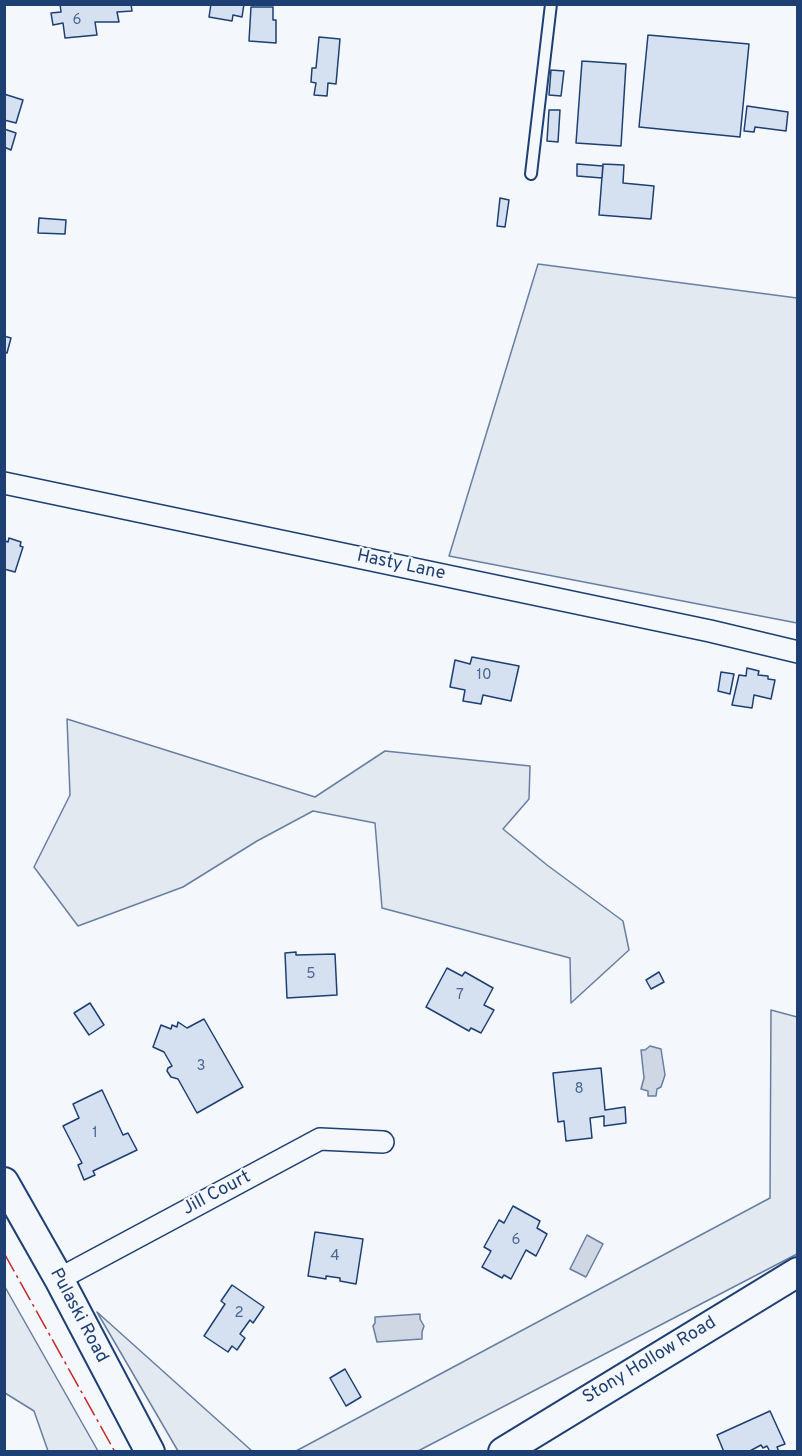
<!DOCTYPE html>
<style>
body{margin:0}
#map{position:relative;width:802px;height:1456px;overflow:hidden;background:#f4f7fb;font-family:Overpass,sans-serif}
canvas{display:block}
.frame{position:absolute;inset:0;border:6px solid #1d3f73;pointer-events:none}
</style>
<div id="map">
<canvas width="802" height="1456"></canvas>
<div class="frame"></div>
</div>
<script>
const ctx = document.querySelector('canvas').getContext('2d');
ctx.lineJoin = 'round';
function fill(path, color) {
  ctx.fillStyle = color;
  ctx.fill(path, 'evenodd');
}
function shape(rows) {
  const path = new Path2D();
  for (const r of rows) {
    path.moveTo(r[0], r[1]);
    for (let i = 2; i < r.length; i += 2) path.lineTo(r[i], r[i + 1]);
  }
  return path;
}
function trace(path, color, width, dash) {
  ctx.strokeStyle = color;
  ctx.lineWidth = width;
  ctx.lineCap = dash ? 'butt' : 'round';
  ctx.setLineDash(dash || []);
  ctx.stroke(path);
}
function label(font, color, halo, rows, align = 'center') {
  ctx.font = font + ' Overpass,sans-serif';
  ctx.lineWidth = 4.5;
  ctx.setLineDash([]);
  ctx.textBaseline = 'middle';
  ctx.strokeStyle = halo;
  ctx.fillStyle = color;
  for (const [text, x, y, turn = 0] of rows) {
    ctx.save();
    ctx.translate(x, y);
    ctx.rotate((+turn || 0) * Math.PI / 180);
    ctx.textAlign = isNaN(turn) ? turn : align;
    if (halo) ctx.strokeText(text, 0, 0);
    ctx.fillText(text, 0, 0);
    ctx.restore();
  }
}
const green = shape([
 [538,264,797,298,797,623,449,556,538,264],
 [67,719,315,797,385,751,530,766,529,799,503,829,547,865,623,921,629,950,571,1003,570,958,382,908,375,823,313,811,257,841,183,887,78,926,34,867,70,795,67,719],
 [771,1010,797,1017,797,1254,418,1451,296,1451,770,1198,771,1010],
 [5,1287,98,1451,48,1451,34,1411,5,1393,5,1287],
 [97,1312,252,1451,178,1451,97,1312]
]);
fill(green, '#e3e9f0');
trace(green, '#687fa3', 1.5);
const water = shape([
 [650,1046,661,1049,665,1075,661,1087,657,1089,656,1096,648,1096,648,1091,641,1089,644,1078,641,1050,645,1050,650,1046],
 [587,1235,603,1244,586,1277,570,1269,587,1235],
 [420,1314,420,1319,424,1326,422,1332,422,1339,377,1342,373,1326,375,1323,375,1317,420,1314]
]);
fill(water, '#cfd7e4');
trace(water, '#687fa3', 1.5);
const building = shape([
 [60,4,131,4,132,11,117,12,119,22,95,22,97,35,65,38,63,23,53,25,51,13,61,12,60,4],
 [211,4,244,4,242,17,233,15,232,21,209,17,211,4],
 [251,7,273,7,273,20,276,20,276,43,249,41,251,7],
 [648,35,749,44,740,137,639,127,648,35],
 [319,37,340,39,336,84,328,83,327,96,314,95,316,83,311,82,312,68,316,68,319,37],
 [582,61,626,64,621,146,576,143,582,61],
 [551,70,564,71,561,96,549,95,551,70],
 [4,94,23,100,16,123,4,120,4,94],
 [747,106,788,112,786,131,755,127,754,132,744,131,747,106],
 [549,110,560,110,558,142,547,141,549,110],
 [4,129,16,133,11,150,4,147,4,129],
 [577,164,603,166,602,178,577,176,577,164],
 [603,164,624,165,623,183,654,186,651,219,599,215,603,164],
 [500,198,509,200,505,227,497,226,500,198],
 [39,218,66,220,65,234,38,233,39,218],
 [4,336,11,338,7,353,4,352,4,336],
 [9,538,21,542,20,546,23,547,15,572,4,569,4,543,5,541,8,542,9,538],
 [472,657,519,666,511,701,483,695,481,704,463,701,465,690,450,687,455,660,470,664,472,657],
 [747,668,759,671,758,675,768,676,768,679,775,680,771,699,754,695,752,708,732,705,739,675,746,676,747,668],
 [721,672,734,674,730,694,718,691,721,672],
 [296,952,296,955,335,954,337,995,287,998,285,953,296,952],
 [447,968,462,976,465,972,493,988,484,1005,494,1010,481,1033,471,1028,469,1031,426,1007,447,968],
 [659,972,664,982,651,989,646,980,659,972],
 [90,1003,104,1025,89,1035,74,1013,90,1003],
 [204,1019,243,1087,197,1113,178,1079,171,1077,167,1071,168,1068,172,1066,164,1052,153,1047,161,1025,171,1029,172,1025,177,1027,178,1022,187,1028,204,1019],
 [601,1068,605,1110,625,1107,626,1123,604,1126,604,1116,590,1118,592,1138,566,1141,564,1121,558,1122,553,1073,601,1068],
 [102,1090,123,1135,128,1133,137,1150,93,1171,95,1175,84,1180,78,1165,82,1163,63,1126,79,1118,73,1104,102,1090],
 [513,1206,540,1221,537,1228,547,1234,536,1256,526,1250,511,1279,504,1275,502,1278,482,1267,491,1251,484,1247,499,1220,504,1223,513,1206],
 [315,1232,363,1239,356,1284,340,1281,340,1278,326,1276,326,1279,308,1276,315,1232],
 [232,1285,264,1307,253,1323,250,1320,240,1334,245,1338,237,1350,232,1346,228,1352,204,1336,225,1304,221,1301,232,1285],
 [345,1369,361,1397,346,1406,330,1378,345,1369],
 [770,1411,785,1444,777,1447,779,1452,770,1452,767,1446,763,1448,761,1445,748,1452,724,1452,717,1435,770,1411]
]);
fill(building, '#d5e0f0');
trace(building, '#1d3f73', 1.5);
const lane = shape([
 [531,174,551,4]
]);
const street = shape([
 [4,483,710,631,798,652],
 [59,1279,320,1139,383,1142]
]);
const secondary = shape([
 [4,1182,59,1279,150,1452],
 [503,1452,798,1272]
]);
trace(lane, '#1d3f73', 14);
trace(street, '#1d3f73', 24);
trace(secondary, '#1d3f73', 32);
trace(lane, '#f4f7fb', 10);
trace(street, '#f4f7fb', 21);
trace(secondary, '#f4f7fb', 28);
trace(shape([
 [4,1253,115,1452]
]), '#c62828', 1.5, [21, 4.5, 3, 4.5]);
label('15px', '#4b6792', null, [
 ["6",77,21],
 ["10",484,676],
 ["5",311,975],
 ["7",460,996],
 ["3",201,1067],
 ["8",579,1090],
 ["1",95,1134],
 ["6",516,1241],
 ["4",335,1257],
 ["2",239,1314]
]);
label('18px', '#1d3f73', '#f4f7fb', [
 ["Hasty Lane",401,566,12],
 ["Jill Court",217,1194,-28],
 ["Pulaski Road",78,1316,62],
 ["Stony Hollow Road",650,1361,-31]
]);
</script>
